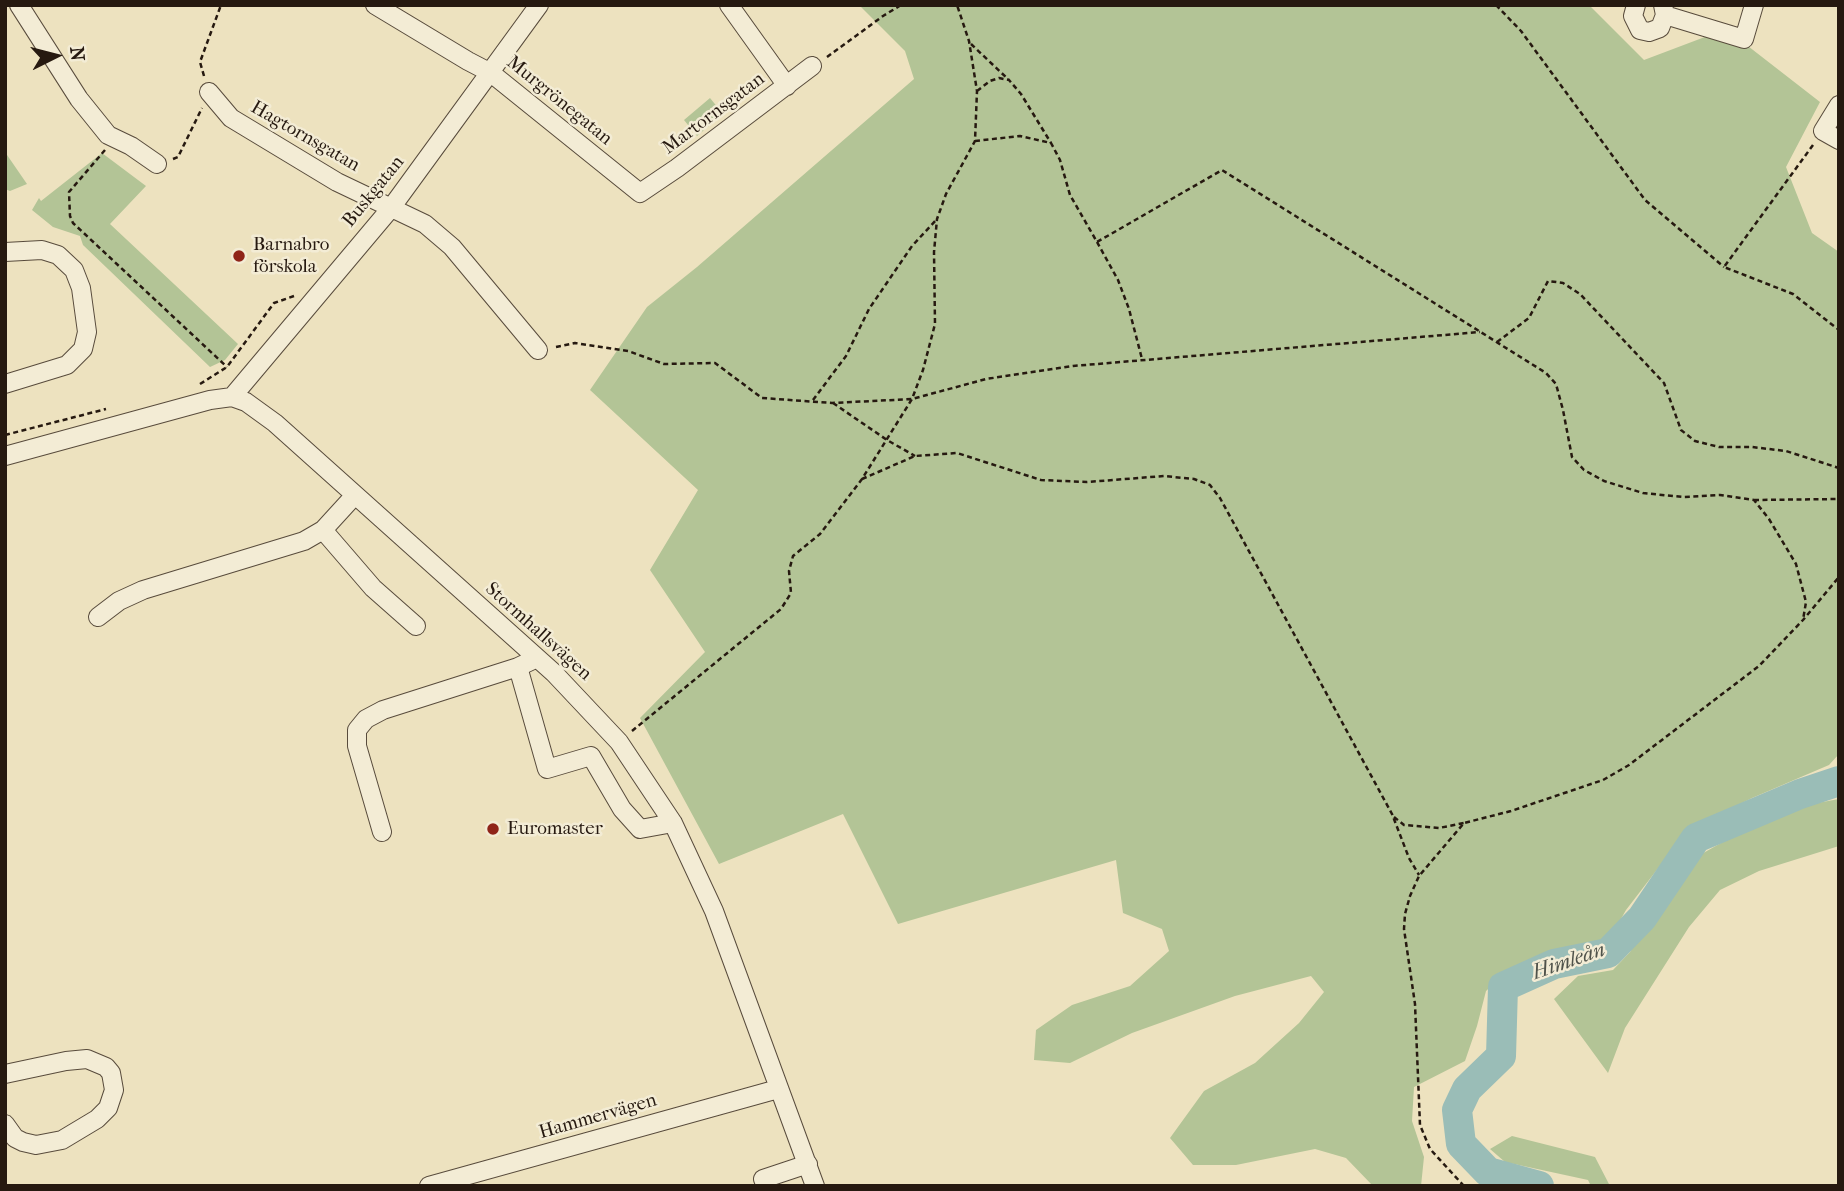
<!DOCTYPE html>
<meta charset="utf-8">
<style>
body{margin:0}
#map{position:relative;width:1844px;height:1191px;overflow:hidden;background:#ede2bf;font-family:"IM FELL French Canon",serif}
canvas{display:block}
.frame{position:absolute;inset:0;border:7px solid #261910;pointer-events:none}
.north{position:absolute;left:21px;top:21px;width:70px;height:70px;-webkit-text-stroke:5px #f3ecd5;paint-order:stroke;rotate:84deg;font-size:19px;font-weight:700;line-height:28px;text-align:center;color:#261910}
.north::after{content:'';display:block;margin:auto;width:24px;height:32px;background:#261910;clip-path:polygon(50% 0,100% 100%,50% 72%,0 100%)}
</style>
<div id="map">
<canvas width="1844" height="1191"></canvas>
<div class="frame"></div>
<div class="north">N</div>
</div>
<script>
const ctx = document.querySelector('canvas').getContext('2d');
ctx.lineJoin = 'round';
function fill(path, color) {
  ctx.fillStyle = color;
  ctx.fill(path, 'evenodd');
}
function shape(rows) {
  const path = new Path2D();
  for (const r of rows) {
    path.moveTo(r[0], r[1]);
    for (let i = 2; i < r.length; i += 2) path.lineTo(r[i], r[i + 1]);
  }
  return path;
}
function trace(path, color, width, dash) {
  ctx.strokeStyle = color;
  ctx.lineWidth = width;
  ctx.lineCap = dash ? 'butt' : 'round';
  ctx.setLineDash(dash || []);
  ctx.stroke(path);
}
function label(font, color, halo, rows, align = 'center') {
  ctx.font = font + ' "IM FELL French Canon",serif';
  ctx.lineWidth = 5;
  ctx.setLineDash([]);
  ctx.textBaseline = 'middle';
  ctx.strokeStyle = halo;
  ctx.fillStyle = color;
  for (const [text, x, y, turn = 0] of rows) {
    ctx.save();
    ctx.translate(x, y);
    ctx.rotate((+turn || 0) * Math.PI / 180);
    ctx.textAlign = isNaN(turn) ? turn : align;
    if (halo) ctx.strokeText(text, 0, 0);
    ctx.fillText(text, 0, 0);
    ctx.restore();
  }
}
fill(shape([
 [859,5,1589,5,1644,60,1726,29,1820,102,1786,167,1812,233,1839,252,1839,754,1829,765,1752,798,1710,819,1679,841,1626,910,1609,940,1511,968,1486,991,1477,1026,1465,1061,1414,1087,1412,1121,1424,1157,1421,1186,1373,1186,1346,1158,1315,1149,1236,1165,1193,1165,1170,1138,1204,1091,1255,1063,1299,1023,1324,992,1311,976,1235,996,1132,1033,1070,1063,1034,1060,1036,1030,1072,1005,1130,986,1169,951,1162,929,1123,913,1116,860,898,924,843,814,719,864,640,718,705,652,650,570,698,490,590,390,647,307,697,267,914,79,905,51],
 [710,98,723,114,697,136,684,120],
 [5,152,27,184,10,191,5,189],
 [102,153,146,186,110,224,238,344,225,360,210,367,83,245,80,236,53,227,32,210,39,198,41,201],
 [1839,799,1839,846,1759,871,1720,890,1689,927,1625,1028,1608,1073,1554,999,1578,976,1613,970,1630,952,1670,891,1698,856,1737,834,1795,807],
 [1512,1136,1595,1157,1610,1186,1591,1186,1588,1180,1505,1162,1490,1149]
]), '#b3c496');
trace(shape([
 [1539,1186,1488,1172,1461,1144,1457,1110,1467,1089,1501,1056,1503,987,1554,964,1608,953,1642,918,1696,838,1800,794,1839,781]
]), '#9abdb7', 30);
const minor = shape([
 [19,5,79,99,108,135,131,146,157,164],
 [375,5,468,61,491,73,640,193,677,168,812,66],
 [729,5,787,86],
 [1636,5,1633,16,1640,30,1649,32,1660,28,1665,15,1663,5],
 [1665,15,1744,39,1754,5],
 [209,92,231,118,337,182,425,224,452,247,538,350],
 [1839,105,1823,131,1839,140],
 [5,252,42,250,58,255,74,270,81,288,87,332,83,349,67,365,5,384],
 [232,397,391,208,539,5],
 [5,456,210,400,232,397,246,402,275,423,554,673,619,742,673,823,714,911,815,1186],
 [323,530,373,588,416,626],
 [98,617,119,601,143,590,304,541,323,530,355,495],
 [518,667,547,769,591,756,622,809,640,829,673,823],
 [382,832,357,746,357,730,366,719,383,710,518,667,537,658],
 [5,1074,66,1061,87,1059,106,1067,111,1073,114,1090,108,1108,97,1119,62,1140,36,1145,23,1142,15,1138,5,1124],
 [429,1186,778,1089],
 [766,1186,763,1179,808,1164]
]);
trace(minor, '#584b3c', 20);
trace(shape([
 [1496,5,1521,31,1645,200,1724,267],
 [971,44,1009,80],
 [827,57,883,16,901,5],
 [204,76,200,62,221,5],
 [977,91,990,81,999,78,1009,80,1021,94,1051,143],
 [975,141,1020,136,1051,143,1060,160,1070,195,1097,242,1222,170,1546,373,1556,384,1563,410,1572,457,1584,470,1604,481,1643,493,1683,497,1720,495,1754,500,1769,519,1796,564,1806,602,1803,620],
 [1813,145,1724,267,1793,294,1839,330],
 [105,150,69,192,70,216,73,223,227,367],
 [173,159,178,157,202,108],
 [1097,242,1118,280,1129,309,1142,359],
 [1497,342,1529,318,1548,281,1563,283,1580,294,1664,383,1681,430,1695,441,1719,447,1752,447,1786,451,1839,468],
 [556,347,575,343,628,351,664,364,715,363,762,398,832,403,912,399,986,379,1073,366,1480,332],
 [200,384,227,367,274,303,294,296],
 [813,400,846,356,869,309,912,246,937,219],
 [833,403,887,440,915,456],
 [5,435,106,409],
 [862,479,915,456,957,453,1041,480,1087,482,1164,476,1194,479,1210,485,1220,498,1392,814,1409,858,1419,875],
 [1754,500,1839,499],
 [632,731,781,609,791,593,789,571,793,556,820,534,862,479,912,399,923,370,935,324,934,252,937,219,946,194,975,141,977,91,969,41,957,5],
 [1394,817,1404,825,1439,828,1464,823],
 [1464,1186,1430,1149,1420,1125,1415,1004,1404,929,1405,914,1410,896,1419,876,1464,823,1511,811,1603,780,1629,765,1759,666,1803,620,1839,577]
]), '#261910', 2.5, [5, 3.5]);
trace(minor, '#f3ecd5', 18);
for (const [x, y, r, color] of [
 [239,256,7,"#8f2418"],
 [493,829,7,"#8f2418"]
]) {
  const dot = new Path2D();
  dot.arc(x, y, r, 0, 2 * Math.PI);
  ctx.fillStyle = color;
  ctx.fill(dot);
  trace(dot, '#f3ecd5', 2.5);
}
label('19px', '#261910', '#f3ecd5', [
 ["Murgrönegatan",559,101,39],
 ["Martornsgatan",714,114,-37],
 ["Hagtornsgatan",305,137,30],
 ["Buskgatan",374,192,-51],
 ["Stormhallsvägen",538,632,42],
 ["Hammervägen",598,1117,-16]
]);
label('19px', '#261910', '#f3ecd5', [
 ["Barnabro",253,245],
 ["förskola",253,267],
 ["Euromaster",507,829]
], 'left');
label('italic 21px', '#4f524a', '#f3ecd5', [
 ["Himleån",1569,962,-19]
]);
</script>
